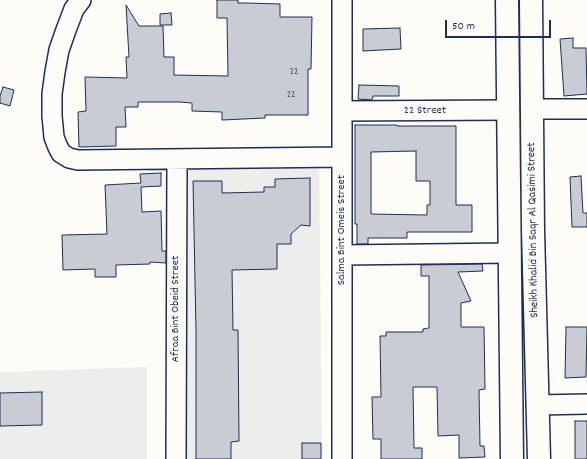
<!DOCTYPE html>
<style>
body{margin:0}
#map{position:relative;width:587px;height:459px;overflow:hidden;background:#fdfcf7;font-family:Dekko,sans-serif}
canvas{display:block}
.scale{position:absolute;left:445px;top:20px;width:106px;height:18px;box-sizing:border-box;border:2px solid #1b2f5e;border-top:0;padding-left:5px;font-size:12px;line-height:14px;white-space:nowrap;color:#1b2f5e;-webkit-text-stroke:3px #fdfcf7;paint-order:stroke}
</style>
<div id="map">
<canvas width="587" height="459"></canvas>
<div class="scale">50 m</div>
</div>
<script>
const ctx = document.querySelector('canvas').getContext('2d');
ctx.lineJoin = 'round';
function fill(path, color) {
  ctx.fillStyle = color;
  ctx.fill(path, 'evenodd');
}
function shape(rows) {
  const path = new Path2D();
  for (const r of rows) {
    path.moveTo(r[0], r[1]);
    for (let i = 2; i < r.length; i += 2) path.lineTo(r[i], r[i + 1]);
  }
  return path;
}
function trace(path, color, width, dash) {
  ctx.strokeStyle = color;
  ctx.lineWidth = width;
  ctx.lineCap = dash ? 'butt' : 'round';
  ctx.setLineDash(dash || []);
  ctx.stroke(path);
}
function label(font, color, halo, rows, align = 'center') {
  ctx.font = font + ' Dekko,sans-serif';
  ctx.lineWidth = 3;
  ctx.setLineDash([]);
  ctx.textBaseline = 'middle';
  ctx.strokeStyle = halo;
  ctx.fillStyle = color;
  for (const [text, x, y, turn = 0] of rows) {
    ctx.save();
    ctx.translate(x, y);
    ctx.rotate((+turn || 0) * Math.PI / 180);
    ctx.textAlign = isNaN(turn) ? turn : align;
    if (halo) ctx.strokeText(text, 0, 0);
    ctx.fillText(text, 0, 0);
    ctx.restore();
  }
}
fill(shape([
 [319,161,322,459,187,459,187,310,182,165],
 [147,367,147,459,0,459,0,372]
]), '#edeeec');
const building = shape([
 [217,0,238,0,238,3,246,3,280,4,280,17,312,17,311,69,308,69,308,115,265,115,265,118,222,120,222,112,192,111,192,103,179,102,138,102,138,107,125,107,126,127,116,127,116,146,79,147,78,112,86,111,85,77,127,78,126,57,129,57,126,5,139,26,163,26,164,57,174,57,174,75,228,76,227,18,217,18,217,0],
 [171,13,172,25,160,25,160,14,171,13],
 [400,28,401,49,363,51,363,29,400,28],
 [573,38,573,48,586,48,587,94,564,96,560,39,573,38],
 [359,85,399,86,399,96,373,96,372,100,358,99,359,85],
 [3,87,14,90,10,106,0,103,0,96,3,87],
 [355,125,397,125,397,126,456,126,456,205,472,205,472,232,407,232,407,238,368,238,368,244,357,244,357,224,355,224,355,125],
 [416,151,416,181,430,181,430,205,427,205,427,215,371,214,371,152,416,151],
 [161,173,161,186,141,187,142,212,161,211,162,251,166,251,166,263,150,262,150,264,116,265,116,277,95,277,95,269,63,270,62,235,107,234,105,185,141,183,140,174,161,173],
 [581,176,583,213,587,213,587,227,572,227,570,177,581,176],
 [310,178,310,226,301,225,291,234,291,244,277,244,277,269,232,270,233,330,238,330,239,441,231,442,231,459,196,459,196,330,193,181,222,181,222,193,264,192,264,187,275,187,275,179,310,178],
 [482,264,483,271,458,272,471,301,461,303,461,327,484,327,485,389,479,390,480,446,484,446,485,457,459,458,459,435,438,436,437,387,413,387,414,448,422,448,422,459,381,459,381,439,373,439,372,397,381,397,380,336,386,336,386,332,423,332,423,329,429,328,429,276,421,276,421,265,482,264],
 [566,327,587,327,586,377,565,378,566,327],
 [42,392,42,425,0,426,0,393,42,392],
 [575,421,587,421,587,459,575,459,575,421],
 [302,443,321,443,321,459,302,459,302,443]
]);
fill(building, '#c9ccd3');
trace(building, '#1b2f5e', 1);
const minor = shape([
 [81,0,74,9,66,30,59,50,55,72,52,94,52,116,54,137,57,145,61,153,69,158,78,160,342,157],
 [342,0,342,459],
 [533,109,587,109],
 [342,111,509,110],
 [342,255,511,253],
 [538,405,587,404],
 [176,459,177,159]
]);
const major = shape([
 [507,0,512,459],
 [531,0,533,230,539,459]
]);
trace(minor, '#1b2f5e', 22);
trace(major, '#1b2f5e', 25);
trace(minor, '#fdfcf7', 19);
trace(major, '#fdfcf7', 22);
label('10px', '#46567b', null, [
 ["22",294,73],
 ["22",291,96]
]);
label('12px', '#1b2f5e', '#fdfcf7', [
 ["22 Street",425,111],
 ["Salma Bint Omeis Street",342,230,-90],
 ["Sheikh Khalid Bin Saqr Al Qasimi Street",534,230,-91],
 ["Afraa Bint Obeid Street",176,309,-90]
]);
</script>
